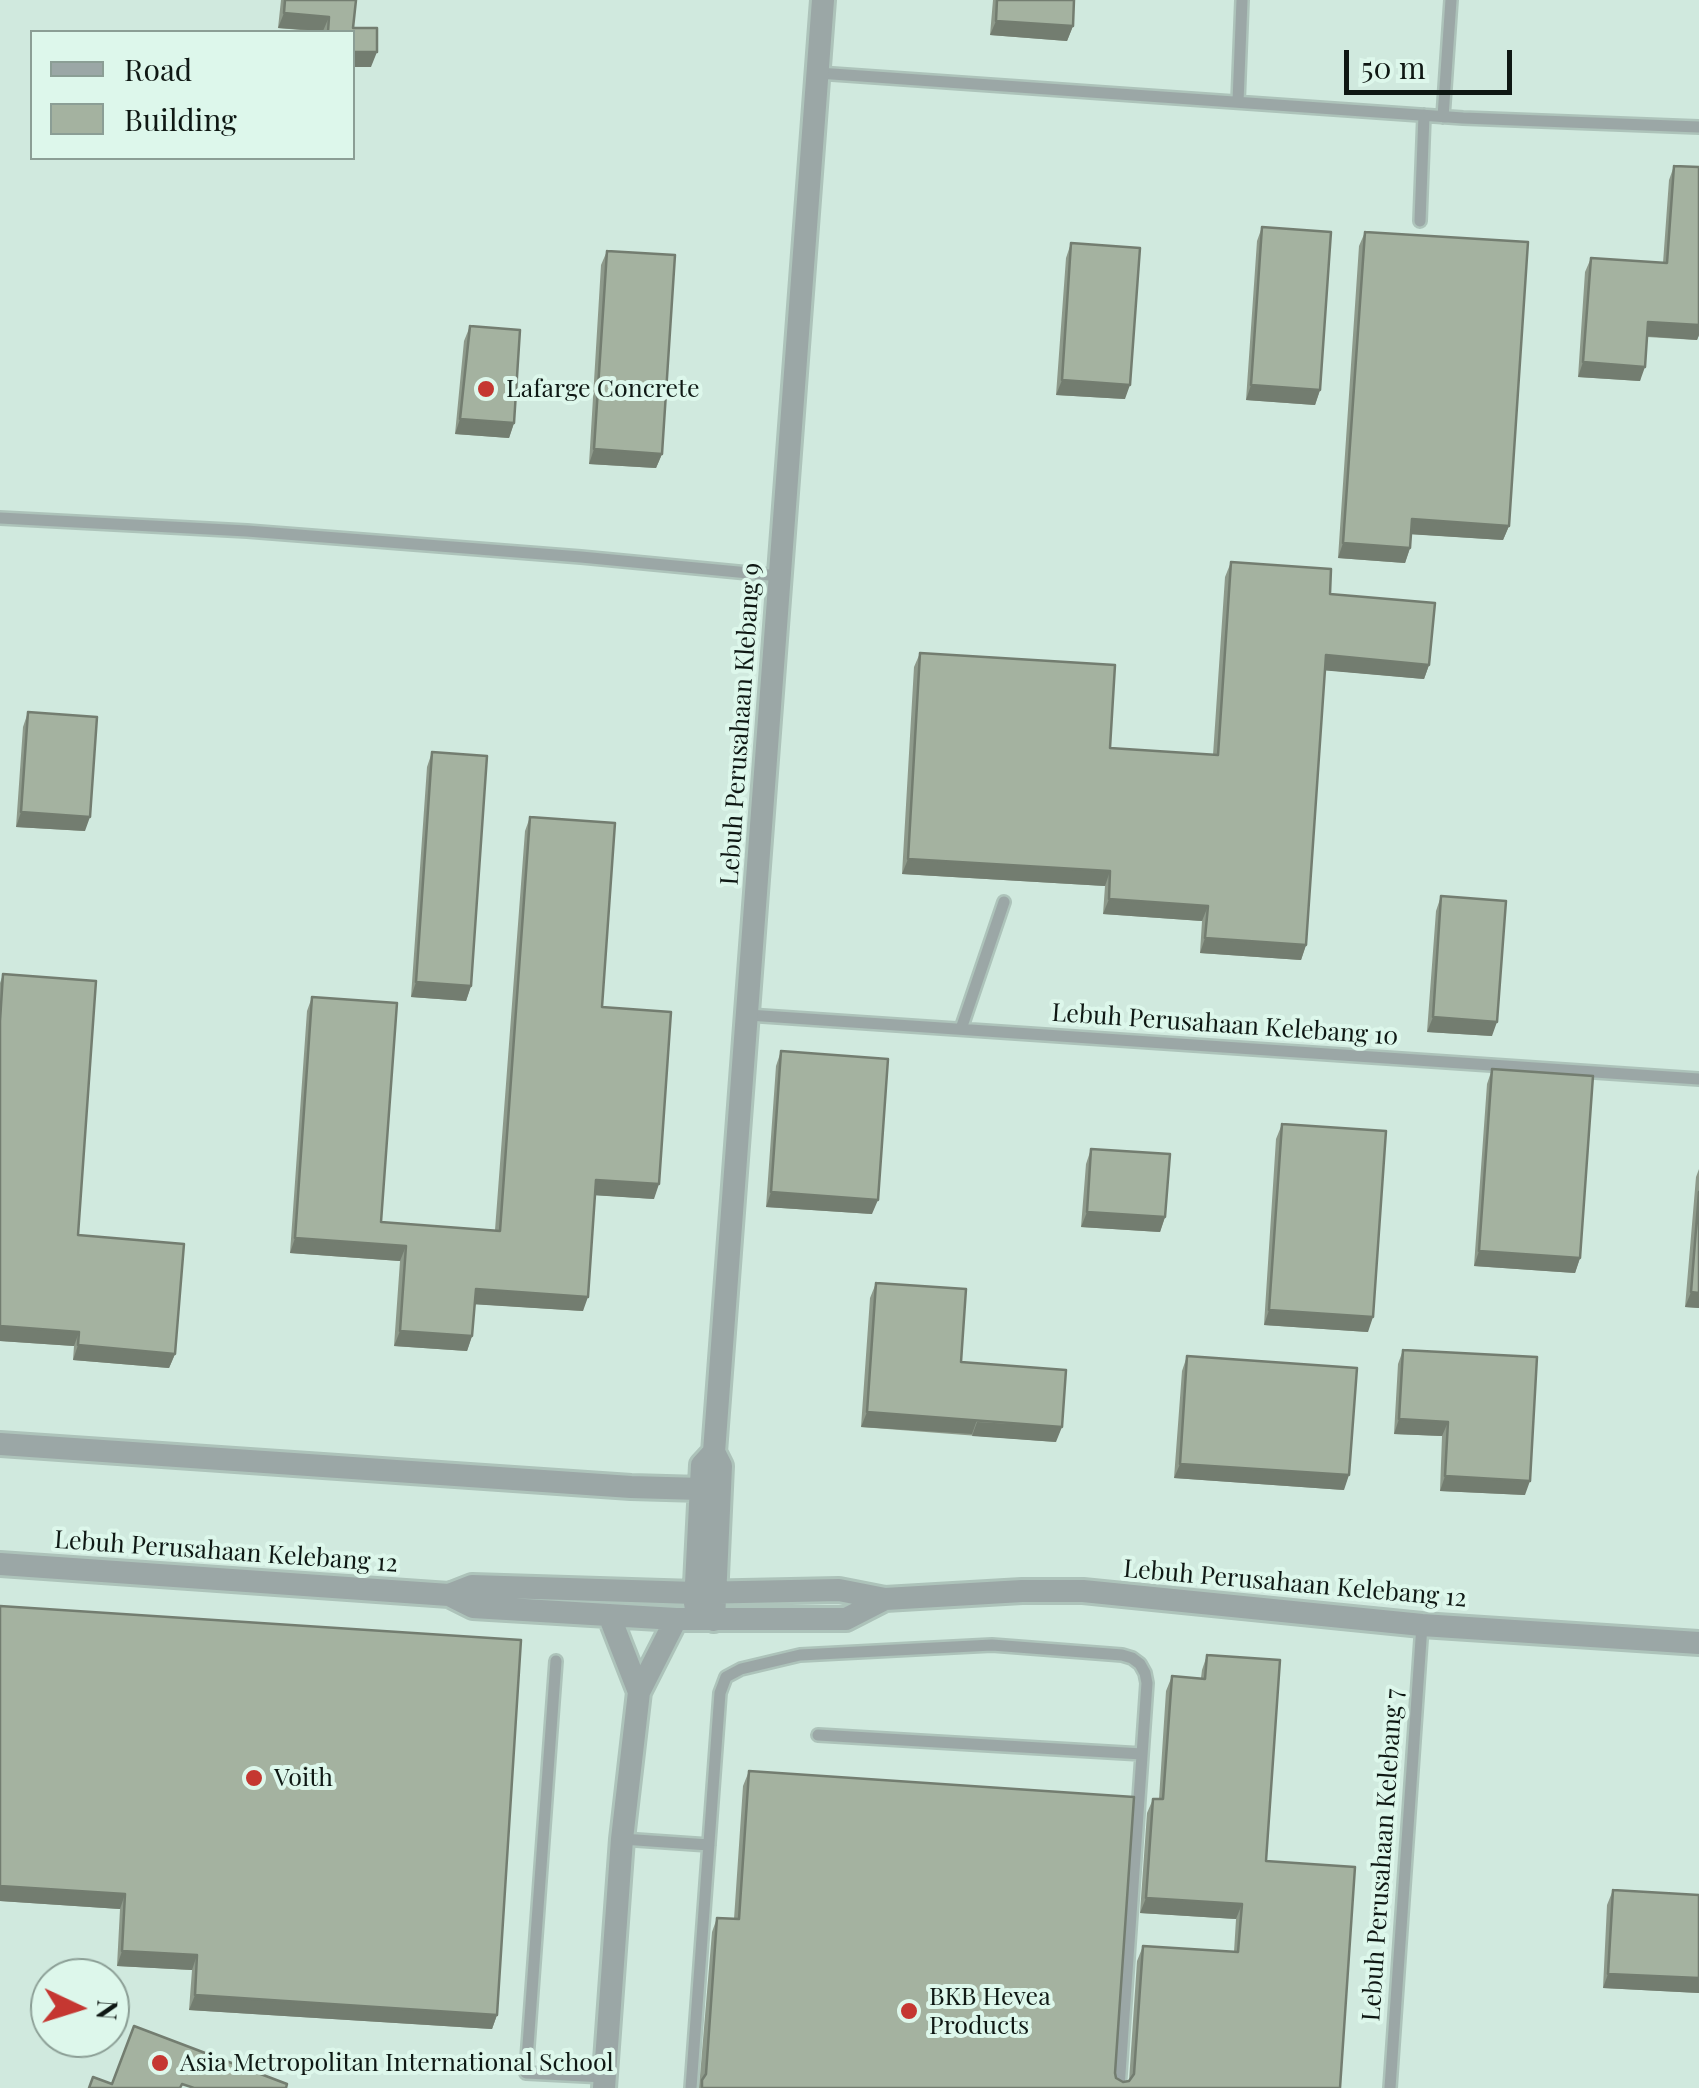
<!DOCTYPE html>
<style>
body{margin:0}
#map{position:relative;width:1699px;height:2088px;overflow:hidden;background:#d0e9de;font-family:"Playfair Display",serif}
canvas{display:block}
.legend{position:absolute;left:30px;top:30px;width:325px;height:130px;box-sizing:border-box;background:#ddf7eb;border:2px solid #8b9e95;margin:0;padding:12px 18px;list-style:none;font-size:30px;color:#0f1814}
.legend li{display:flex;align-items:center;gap:20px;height:50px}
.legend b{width:50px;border:2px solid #8b9e95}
.north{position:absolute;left:30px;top:1958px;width:100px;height:100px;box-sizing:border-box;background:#ddf7eb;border:2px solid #8b9e95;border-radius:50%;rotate:94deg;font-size:28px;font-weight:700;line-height:40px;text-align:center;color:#0f1814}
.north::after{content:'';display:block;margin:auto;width:35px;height:45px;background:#c53731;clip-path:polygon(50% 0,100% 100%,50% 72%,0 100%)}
.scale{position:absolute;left:1344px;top:50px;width:168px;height:45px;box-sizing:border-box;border:5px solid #0f1814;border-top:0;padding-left:12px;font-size:30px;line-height:35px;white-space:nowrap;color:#0f1814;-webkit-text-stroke:8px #ddf7eb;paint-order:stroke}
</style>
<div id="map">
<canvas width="1699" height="2088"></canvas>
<ul class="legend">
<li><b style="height:12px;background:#9ba7a6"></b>Road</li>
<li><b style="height:28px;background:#a4b2a0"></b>Building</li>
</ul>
<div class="north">N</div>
<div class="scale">50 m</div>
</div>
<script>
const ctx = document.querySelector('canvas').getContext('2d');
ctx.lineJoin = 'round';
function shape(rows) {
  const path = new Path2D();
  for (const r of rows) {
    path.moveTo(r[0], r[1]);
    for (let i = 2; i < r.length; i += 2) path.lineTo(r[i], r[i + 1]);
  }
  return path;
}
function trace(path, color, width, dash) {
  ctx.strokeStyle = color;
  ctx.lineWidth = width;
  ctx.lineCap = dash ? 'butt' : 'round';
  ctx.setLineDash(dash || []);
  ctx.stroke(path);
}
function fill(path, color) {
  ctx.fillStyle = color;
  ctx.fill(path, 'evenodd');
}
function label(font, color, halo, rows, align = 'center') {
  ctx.font = font + ' "Playfair Display",serif';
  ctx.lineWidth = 8;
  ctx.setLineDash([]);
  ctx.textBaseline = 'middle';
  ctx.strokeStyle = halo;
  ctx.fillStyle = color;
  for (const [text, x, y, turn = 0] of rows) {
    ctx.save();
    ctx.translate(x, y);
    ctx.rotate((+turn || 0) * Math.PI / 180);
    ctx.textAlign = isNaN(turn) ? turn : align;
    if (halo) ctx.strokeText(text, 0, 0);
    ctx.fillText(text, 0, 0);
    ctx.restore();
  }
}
const lane = shape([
 [818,73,1463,118,1699,127],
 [1238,102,1242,0],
 [1443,117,1451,0],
 [1420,221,1424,115],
 [0,518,247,531,581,557,780,576],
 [748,1015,1699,1079],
 [961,1029,1004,902],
 [556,1661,526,2073,605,2077],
 [818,1735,1142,1754],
 [622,1839,709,1845],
 [691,2088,720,1693,726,1677,741,1669,800,1655,992,1645,1122,1655,1132,1658,1140,1664,1145,1673,1147,1683,1119,2088],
 [1390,2088,1422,1625]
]);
const street = shape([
 [0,1444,631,1487,701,1489],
 [0,1564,449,1595,473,1607,676,1619,846,1619,885,1599],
 [449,1595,472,1586,695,1593,839,1590,885,1599,1022,1591,1083,1591,1422,1625,1699,1643],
 [695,1604,702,1465,714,1452],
 [609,1615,639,1692],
 [714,1620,721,1466,714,1452,823,0],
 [604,2088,622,1839,639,1692,676,1619]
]);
trace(lane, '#adc3ba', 16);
trace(street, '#adc3ba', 28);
trace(lane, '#9ba7a6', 11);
trace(street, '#9ba7a6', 22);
fill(shape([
 [281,0,356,0,353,28,371,67,352,67,352,32,323,32,278,28],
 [993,0,1074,0,1073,26,1067,41,990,35],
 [1674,166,1699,167,1699,335,1697,340,1647,337,1640,381,1578,377,1585,272,1591,258,1663,263,1669,180],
 [1262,227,1320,390,1315,405,1246,400,1257,241],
 [1365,232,1509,526,1503,540,1411,534,1410,548,1405,563,1338,558,1359,246],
 [1071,243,1125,399,1056,395,1066,258],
 [607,251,662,454,656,468,589,464,601,265],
 [470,326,514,423,509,438,455,434,464,341],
 [1231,562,1330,594,1429,665,1424,679,1325,670,1306,945,1301,960,1200,953,1202,921,1103,914,1105,886,902,874,914,667,920,653,1110,748,1213,755,1225,577],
 [28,712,85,831,16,827,23,727],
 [432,752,471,986,466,1001,411,997,427,767],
 [530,817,602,1007,654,1199,595,1195,583,1311,475,1304,472,1336,467,1351,394,1346,400,1261,290,1253,307,1011,312,997,381,1222,495,1230,525,831],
 [1441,896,1492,1036,1427,1032,1436,911],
 [3,974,78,1235,175,1354,169,1368,73,1360,74,1346,0,1341,0,983],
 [781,1051,872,1214,766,1207,776,1066],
 [1492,1069,1580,1258,1575,1273,1474,1266,1487,1084],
 [1282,1124,1368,1332,1264,1325,1276,1139],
 [1091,1149,1165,1217,1160,1232,1081,1227,1086,1164],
 [1699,1169,1699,1308,1685,1307,1696,1177],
 [876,1283,961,1362,1056,1442,861,1427,870,1298],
 [1403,1350,1525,1495,1440,1491,1442,1436,1394,1434,1398,1364],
 [1187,1356,1344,1490,1174,1478,1182,1371],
 [0,1606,497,2015,492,2029,189,2010,192,1970,117,1966,120,1909,0,1901],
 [1207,1655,1266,1861,1340,2088,699,2088,712,1932,717,1918,734,1919,743,1786,749,1771,1115,2073,1116,2078,1123,2082,1129,2081,1137,1961,1143,1946,1234,1952,1236,1919,1140,1913,1147,1813,1153,1799,1159,1799,1166,1691,1172,1676,1201,1678,1202,1670],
 [1613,1890,1699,1895,1699,1993,1603,1988,1607,1905]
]), '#8d998a');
fill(shape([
 [284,13,329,17,323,31,278,28],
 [996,21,1073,26,1067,41,990,35],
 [352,52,377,52,371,67,352,67],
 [1648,322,1699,325,1699,335,1697,340,1643,336],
 [1583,362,1645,367,1640,381,1578,377],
 [1062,380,1130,385,1125,399,1056,395],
 [1251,385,1320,390,1315,405,1246,400],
 [460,419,514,423,509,438,455,434],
 [594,449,662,454,656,468,589,464],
 [1412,519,1509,526,1503,540,1407,534],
 [1343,543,1410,548,1405,563,1338,558],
 [1326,655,1429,665,1424,679,1320,670],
 [21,812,90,817,85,831,16,827],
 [908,859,1110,871,1105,886,902,874],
 [1109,899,1208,906,1202,921,1103,914],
 [1205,938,1306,945,1301,960,1200,953],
 [416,982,471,986,466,1001,411,997],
 [1433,1017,1497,1022,1492,1036,1427,1032],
 [596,1180,659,1184,654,1199,591,1195],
 [771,1192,878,1200,872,1214,766,1207],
 [1087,1212,1165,1217,1160,1232,1081,1227],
 [295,1238,406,1246,400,1261,290,1253],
 [1479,1251,1580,1258,1575,1273,1474,1266],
 [476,1289,588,1297,583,1311,470,1304],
 [1691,1292,1699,1293,1699,1308,1685,1307],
 [1269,1310,1373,1317,1368,1332,1264,1325],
 [0,1326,79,1332,74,1346,0,1341],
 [400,1331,472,1336,467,1351,394,1346],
 [78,1345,175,1354,169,1368,73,1360],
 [867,1412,977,1420,972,1434,861,1427],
 [1399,1419,1448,1422,1442,1436,1394,1434],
 [977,1422,1062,1427,1056,1442,972,1436],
 [1180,1464,1349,1475,1344,1490,1174,1478],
 [1445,1476,1530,1481,1525,1495,1440,1491],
 [0,1886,125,1894,120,1909,0,1901],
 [1146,1898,1242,1904,1236,1919,1140,1913],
 [122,1951,197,1955,192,1970,117,1966],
 [1608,1974,1699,1978,1699,1993,1603,1988],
 [195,1995,497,2015,492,2029,189,2010]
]), '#737d70');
const building = shape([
 [285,0,356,0,353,28,377,28,377,52,352,52,352,32,328,32,329,17,284,13,285,0],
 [997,0,1074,0,1073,26,996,21,997,0],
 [1674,166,1699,167,1699,325,1648,322,1645,367,1583,362,1591,258,1667,263,1674,166],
 [1262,227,1331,232,1320,390,1251,385,1262,227],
 [1365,232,1528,242,1509,526,1412,519,1410,548,1343,543,1365,232],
 [1071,243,1140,248,1130,385,1062,380,1071,243],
 [607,251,675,255,662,454,594,449,607,251],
 [470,326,520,330,514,423,460,419,470,326],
 [1231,562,1331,569,1330,594,1435,603,1429,665,1326,655,1306,945,1205,938,1208,906,1109,899,1110,871,908,859,920,653,1115,665,1110,748,1218,755,1231,562],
 [28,712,97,717,90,817,21,812,28,712],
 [432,752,487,756,471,986,416,982,432,752],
 [530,817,615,823,602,1007,671,1012,659,1184,596,1180,588,1297,476,1289,472,1336,400,1331,406,1246,295,1238,312,997,397,1003,381,1222,500,1231,530,817],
 [1441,896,1506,901,1497,1022,1433,1017,1441,896],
 [3,974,96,981,78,1235,184,1244,175,1354,78,1345,79,1332,0,1326,0,1021,3,974],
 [781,1051,888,1059,878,1200,771,1192,781,1051],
 [1492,1069,1593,1076,1580,1258,1479,1251,1492,1069],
 [1282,1124,1386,1131,1373,1317,1269,1310,1282,1124],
 [1091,1149,1170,1154,1165,1217,1087,1212,1091,1149],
 [1699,1192,1699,1293,1691,1292,1699,1192],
 [876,1283,966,1289,961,1362,1066,1370,1062,1427,867,1412,876,1283],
 [1403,1350,1537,1357,1530,1481,1445,1476,1448,1422,1399,1419,1403,1350],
 [1187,1356,1357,1368,1349,1475,1180,1464,1187,1356],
 [0,1606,521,1640,497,2015,195,1995,197,1955,122,1951,125,1894,0,1886,0,1606],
 [1207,1655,1280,1660,1266,1861,1355,1867,1340,2088,702,2088,702,2080,706,2074,717,1918,739,1919,749,1771,1134,1797,1115,2073,1116,2078,1123,2082,1129,2081,1134,2074,1143,1946,1238,1952,1242,1904,1146,1898,1153,1799,1163,1799,1172,1676,1205,1679,1207,1655],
 [1613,1890,1699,1895,1699,1978,1608,1974,1613,1890],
 [134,2026,287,2084,286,2088,194,2088,182,2084,180,2088,89,2088,93,2077,112,2084,134,2026]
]);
fill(building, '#a4b2a0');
trace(building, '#737d70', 2.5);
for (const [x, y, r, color] of [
 [486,389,10,"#c53731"],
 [254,1778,10,"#c53731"],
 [909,2011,10,"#c53731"],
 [160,2063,10,"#c53731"]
]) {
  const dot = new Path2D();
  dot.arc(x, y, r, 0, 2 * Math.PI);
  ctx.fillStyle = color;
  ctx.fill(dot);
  trace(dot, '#ddf7eb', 4);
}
label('25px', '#0f1814', '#ddf7eb', [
 ["Lafarge Concrete",506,389],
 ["Voith",274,1778],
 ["BKB Hevea",929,1997],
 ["Products",929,2026],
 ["Asia Metropolitan International School",180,2063]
], 'left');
label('25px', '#0f1814', '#ddf7eb', [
 ["Lebuh Perusahaan Klebang 9",741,724,-86],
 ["Lebuh Perusahaan Kelebang 10",1225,1025,4],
 ["Lebuh Perusahaan Kelebang 12",226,1552,4],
 ["Lebuh Perusahaan Kelebang 12",1295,1584,5],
 ["Lebuh Perusahaan Kelebang 7",1383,1855,-86]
]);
</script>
